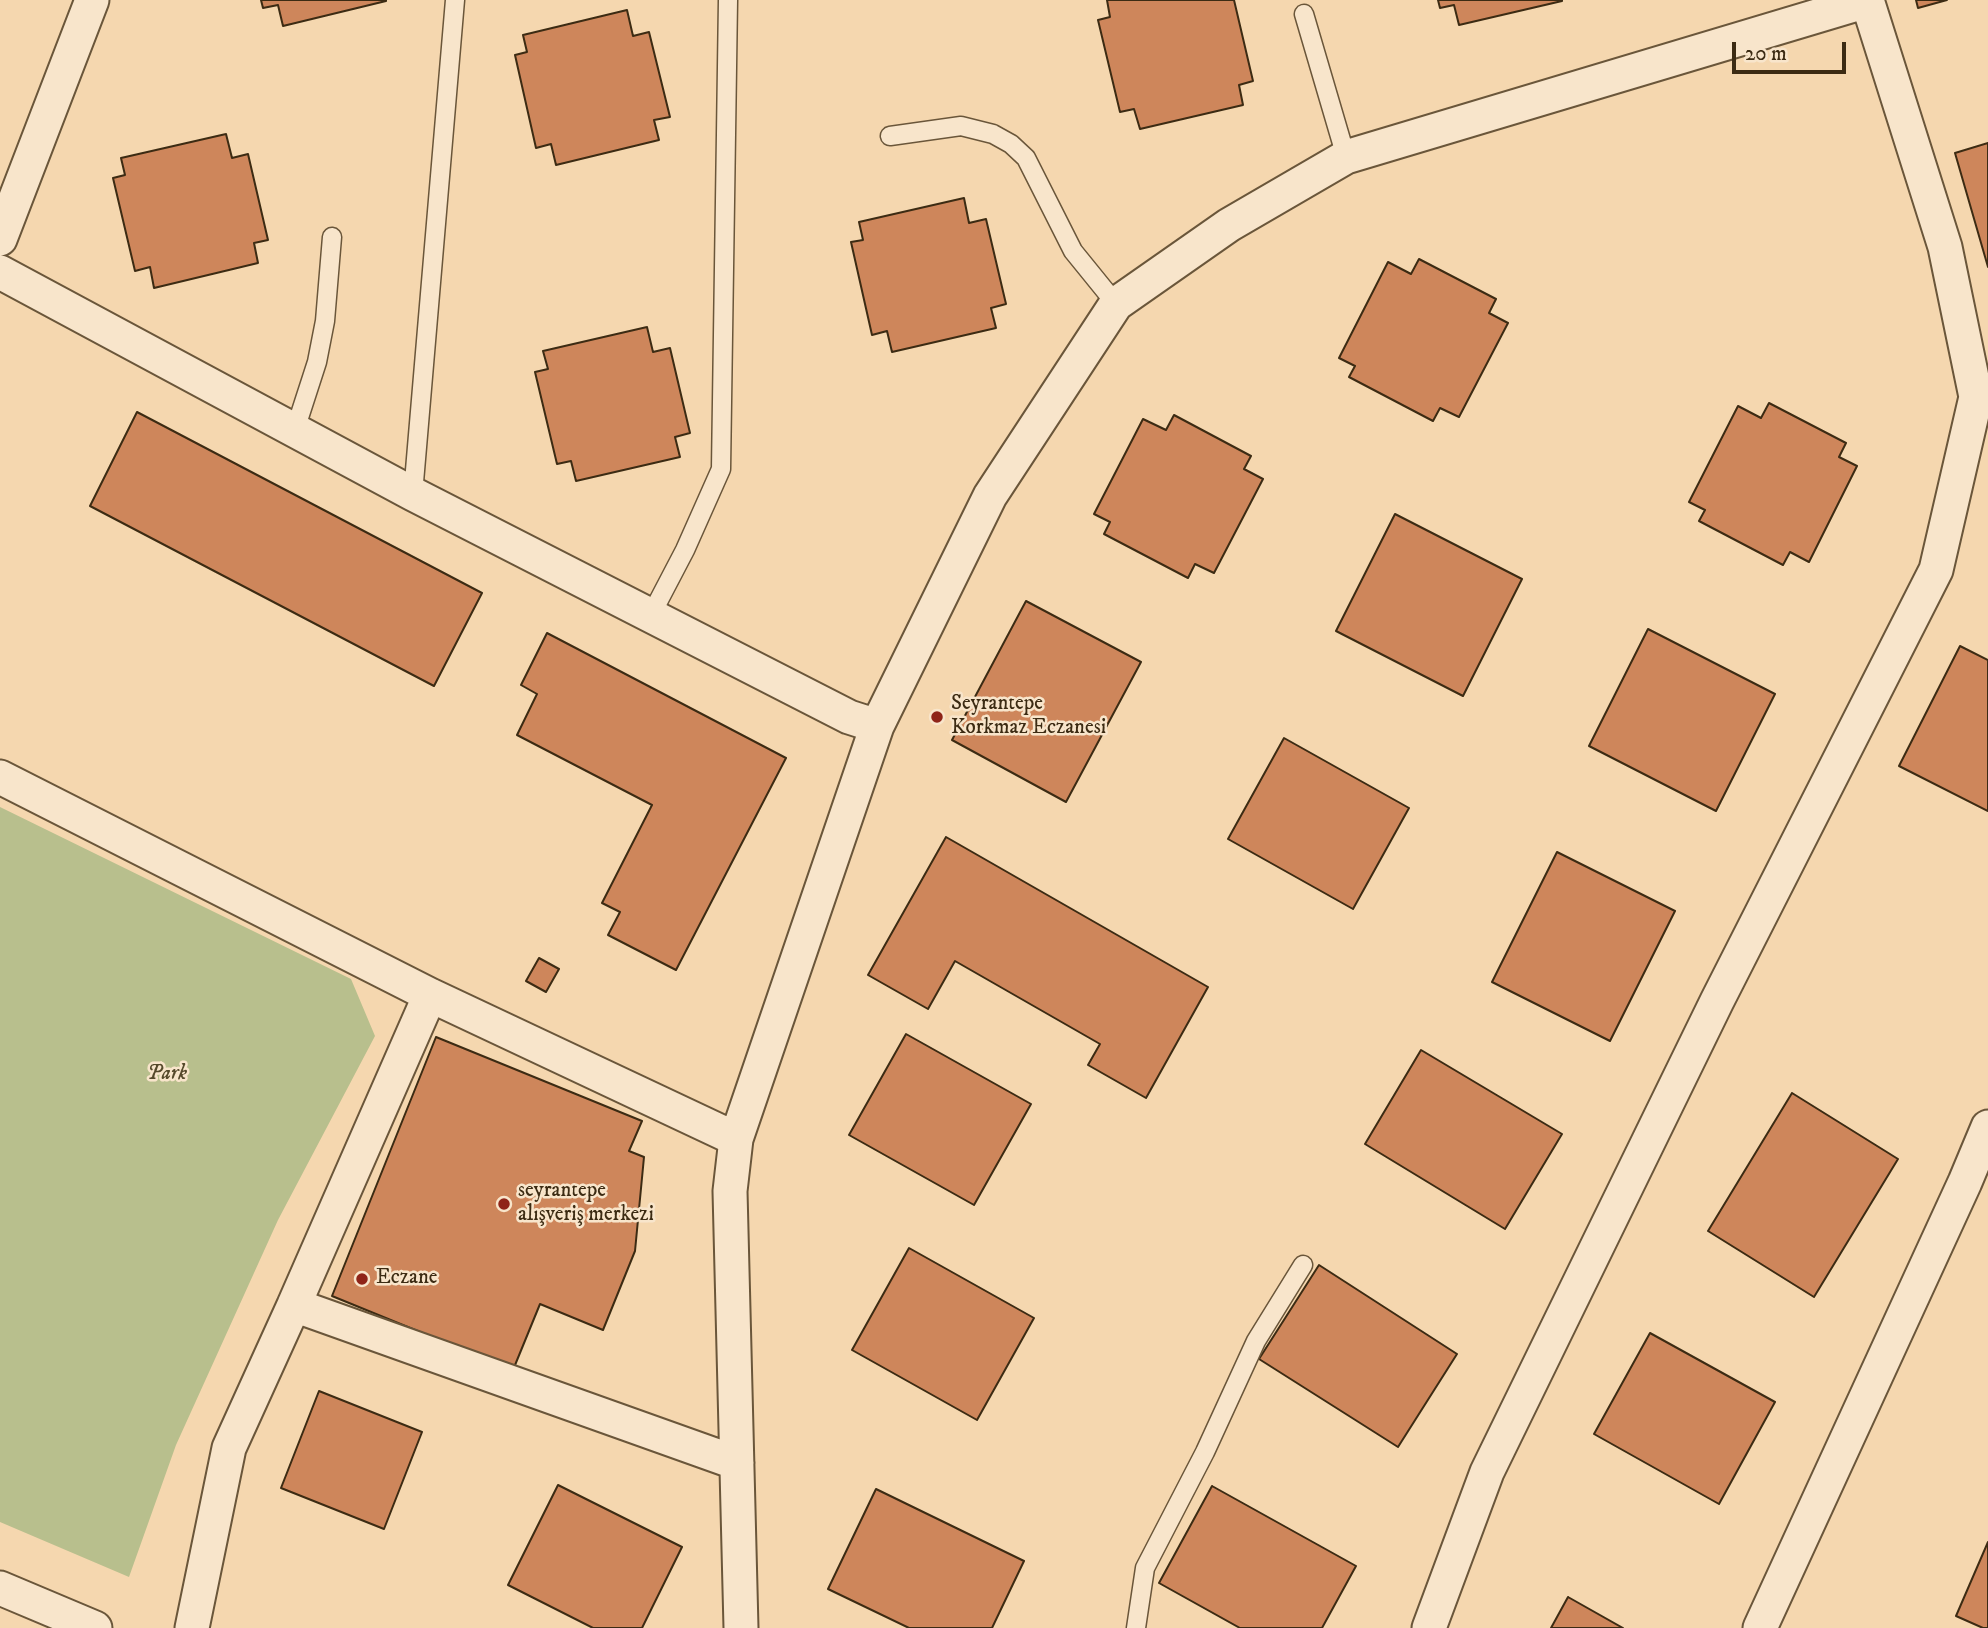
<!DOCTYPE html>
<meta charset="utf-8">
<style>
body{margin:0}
#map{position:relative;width:1988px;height:1628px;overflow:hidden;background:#f5d7af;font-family:"IM FELL DW Pica",serif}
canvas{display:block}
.scale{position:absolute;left:1732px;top:42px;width:114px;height:32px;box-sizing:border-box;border:4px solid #3c2b13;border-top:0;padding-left:9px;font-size:21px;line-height:24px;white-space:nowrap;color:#3c2b13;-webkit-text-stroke:5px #f8e5cb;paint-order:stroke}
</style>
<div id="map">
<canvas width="1988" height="1628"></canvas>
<div class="scale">20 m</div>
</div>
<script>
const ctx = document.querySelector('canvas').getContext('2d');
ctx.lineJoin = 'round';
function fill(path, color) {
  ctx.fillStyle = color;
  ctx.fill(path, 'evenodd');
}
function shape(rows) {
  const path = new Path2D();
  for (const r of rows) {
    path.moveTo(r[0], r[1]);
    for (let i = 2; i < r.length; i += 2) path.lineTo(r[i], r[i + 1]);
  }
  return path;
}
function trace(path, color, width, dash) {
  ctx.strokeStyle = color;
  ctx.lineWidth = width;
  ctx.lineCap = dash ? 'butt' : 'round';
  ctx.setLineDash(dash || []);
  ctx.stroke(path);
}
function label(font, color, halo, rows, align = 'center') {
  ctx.font = font + ' "IM FELL DW Pica",serif';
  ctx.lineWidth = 5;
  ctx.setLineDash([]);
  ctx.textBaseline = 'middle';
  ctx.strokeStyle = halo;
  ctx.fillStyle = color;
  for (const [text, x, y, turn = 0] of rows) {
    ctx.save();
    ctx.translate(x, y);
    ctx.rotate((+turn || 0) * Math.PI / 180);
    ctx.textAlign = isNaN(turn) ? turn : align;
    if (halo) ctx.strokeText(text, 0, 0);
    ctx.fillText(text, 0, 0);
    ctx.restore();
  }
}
fill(shape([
 [0,807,351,979,375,1036,278,1220,176,1445,129,1577,0,1522]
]), '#b8bf8d');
const building = shape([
 [261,0,386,0,386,1,283,26,278,5,263,8,261,0],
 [1107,0,1234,0,1253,81,1239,85,1243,105,1140,129,1134,109,1120,112,1098,20,1110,17,1107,0],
 [1438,0,1562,0,1562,1,1459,25,1454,5,1440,8,1438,0],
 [1916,0,1947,0,1918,8,1916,0],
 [627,10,633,36,649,32,670,117,654,120,659,140,556,165,551,144,536,148,515,55,527,52,523,35,627,10],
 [226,134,232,158,248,154,268,240,254,243,258,263,154,288,150,267,135,271,113,178,125,175,121,158,226,134],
 [1988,143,1988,267,1955,153,1988,143],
 [964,198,969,223,986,219,1006,304,991,308,996,328,892,352,887,331,872,335,851,242,863,240,859,222,964,198],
 [1419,259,1496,299,1489,313,1508,323,1459,417,1440,408,1433,421,1349,377,1355,366,1339,358,1388,262,1411,274,1419,259],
 [647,327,653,352,670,348,690,433,675,437,680,457,576,481,571,461,557,464,535,372,548,369,543,351,647,327],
 [1769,403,1846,443,1839,457,1857,466,1809,562,1790,552,1783,565,1699,521,1705,510,1689,502,1738,406,1761,418,1769,403],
 [137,412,482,593,434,686,90,506,137,412],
 [1174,415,1251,456,1244,469,1263,479,1214,573,1195,564,1188,578,1104,534,1110,522,1094,514,1143,419,1166,430,1174,415],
 [1395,514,1522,579,1463,696,1336,631,1395,514],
 [1026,601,1141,662,1066,802,952,740,1026,601],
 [1648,629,1775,694,1716,811,1589,746,1648,629],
 [547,633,786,758,676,970,608,935,620,912,602,903,652,805,517,735,537,694,521,685,547,633],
 [1960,646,1988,660,1988,811,1899,766,1960,646],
 [1284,738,1409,808,1353,909,1228,839,1284,738],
 [946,837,1208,987,1146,1098,1088,1065,1100,1044,955,961,928,1009,868,975,946,837],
 [1557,852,1675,911,1610,1041,1492,982,1557,852],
 [539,958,559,969,546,992,526,981,539,958],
 [906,1034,1031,1104,974,1205,849,1135,906,1034],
 [436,1037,642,1121,629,1151,644,1157,635,1251,603,1330,540,1304,513,1370,332,1296,436,1037],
 [1421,1050,1562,1134,1505,1229,1365,1144,1421,1050],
 [1792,1093,1898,1159,1814,1297,1708,1231,1792,1093],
 [909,1248,1034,1318,977,1420,852,1350,909,1248],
 [1319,1265,1457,1354,1398,1447,1259,1359,1319,1265],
 [1650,1333,1775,1402,1719,1504,1594,1434,1650,1333],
 [319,1391,422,1432,384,1529,281,1488,319,1391],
 [558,1485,682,1547,642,1628,593,1628,508,1585,558,1485],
 [1212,1486,1356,1566,1322,1628,1240,1628,1159,1583,1212,1486],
 [876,1489,1024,1561,992,1628,909,1628,828,1589,876,1489],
 [1988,1542,1988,1628,1983,1628,1956,1616,1988,1542],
 [1568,1597,1623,1628,1551,1628,1568,1597]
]);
fill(building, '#ce865b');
trace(building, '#3c2b13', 2);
const lane = shape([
 [1304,14,1346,157],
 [890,136,961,126,993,134,1011,144,1026,158,1073,251,1116,304],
 [295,430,317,362,325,321,332,237],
 [413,494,455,0],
 [650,617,685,550,721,469,728,0],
 [1136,1628,1145,1568,1205,1452,1256,1341,1303,1265]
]);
const street = shape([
 [0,239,92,0],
 [0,272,413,494,849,717,877,726],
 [0,777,430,995,736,1139,730,1191,741,1628],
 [736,1139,877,726,990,496,1116,304,1229,225,1346,157,1867,1],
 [294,1305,430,995],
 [0,1588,95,1628],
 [192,1628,229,1448,294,1305,737,1463],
 [1429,1628,1487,1472,1717,1001,1936,570,1976,397,1945,247,1867,0],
 [1760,1628,1965,1182,1988,1127]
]);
trace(lane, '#6a563a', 21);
trace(street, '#6a563a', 37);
trace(lane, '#f8e5cb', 18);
trace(street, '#f8e5cb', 33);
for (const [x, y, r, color] of [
 [937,717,7,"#8f2418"],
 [504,1204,7,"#8f2418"],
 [362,1279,7,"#8f2418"]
]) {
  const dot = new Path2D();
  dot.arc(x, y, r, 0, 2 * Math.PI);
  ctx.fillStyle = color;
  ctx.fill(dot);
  trace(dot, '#f8e5cb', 2.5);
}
label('21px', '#3c2b13', '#f8e5cb', [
 ["Seyrantepe",951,705],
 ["Korkmaz Eczanesi",951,729],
 ["seyrantepe",518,1192],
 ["alışveriş merkezi",518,1216],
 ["Eczane",376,1279]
], 'left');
label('italic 21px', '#55492b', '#f8e5cb', [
 ["Park",167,1075]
]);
</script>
